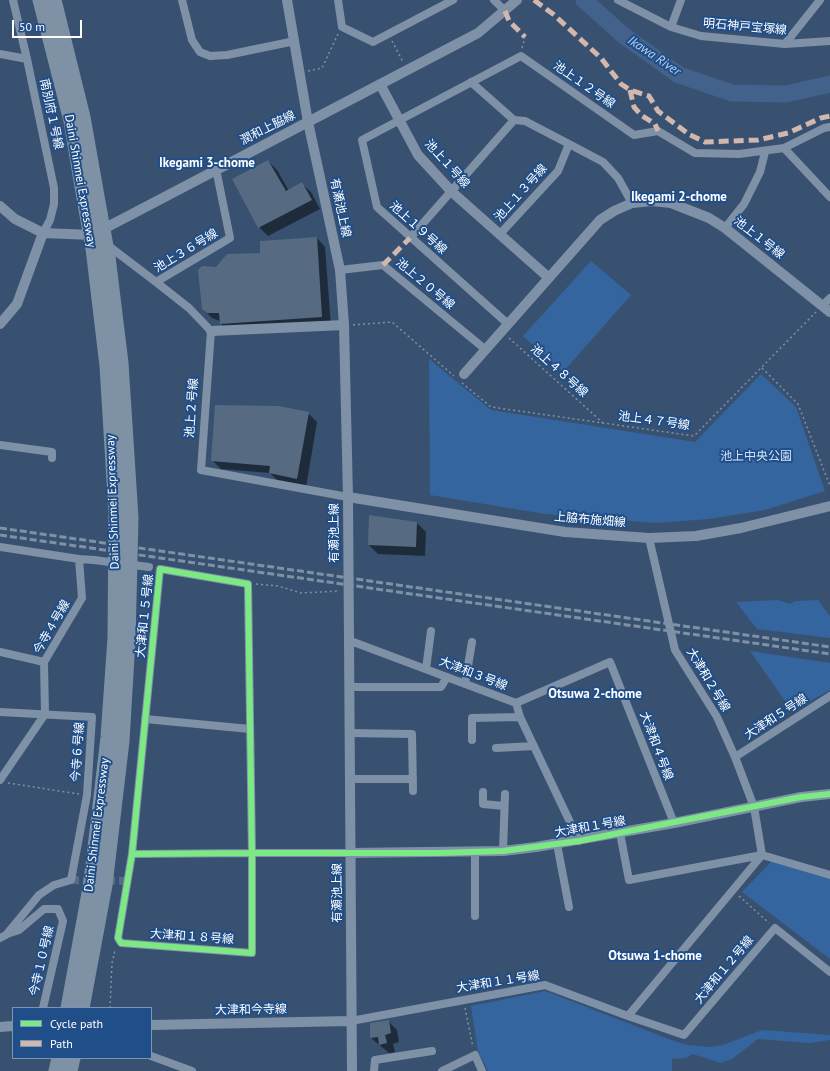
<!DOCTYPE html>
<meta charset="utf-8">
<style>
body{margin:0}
#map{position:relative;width:830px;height:1071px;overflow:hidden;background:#385170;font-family:"PT Sans",sans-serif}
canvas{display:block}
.legend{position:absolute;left:12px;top:1007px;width:140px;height:52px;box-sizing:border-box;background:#204e88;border:1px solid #7995b8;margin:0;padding:5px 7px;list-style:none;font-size:12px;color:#fff}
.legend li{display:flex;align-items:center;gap:8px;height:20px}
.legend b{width:20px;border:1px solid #7995b8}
.scale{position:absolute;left:12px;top:20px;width:70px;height:18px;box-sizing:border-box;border:2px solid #fff;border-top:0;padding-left:5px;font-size:12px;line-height:14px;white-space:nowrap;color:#fff;-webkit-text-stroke:3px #204e88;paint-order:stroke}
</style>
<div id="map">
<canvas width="830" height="1071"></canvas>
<ul class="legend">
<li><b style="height:5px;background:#7ce984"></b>Cycle path</li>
<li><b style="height:5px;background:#d1b7ad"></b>Path</li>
</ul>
<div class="scale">50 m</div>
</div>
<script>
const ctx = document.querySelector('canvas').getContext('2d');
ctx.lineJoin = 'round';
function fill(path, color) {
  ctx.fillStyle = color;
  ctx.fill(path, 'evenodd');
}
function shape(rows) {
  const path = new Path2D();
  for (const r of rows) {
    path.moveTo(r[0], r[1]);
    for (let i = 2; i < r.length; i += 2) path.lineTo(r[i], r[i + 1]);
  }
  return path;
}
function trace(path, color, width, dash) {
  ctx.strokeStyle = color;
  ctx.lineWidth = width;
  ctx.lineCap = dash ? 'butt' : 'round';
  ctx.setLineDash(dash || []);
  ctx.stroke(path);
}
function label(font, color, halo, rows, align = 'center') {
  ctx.font = font + ' "PT Sans","Noto Sans JP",sans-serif';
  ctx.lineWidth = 4;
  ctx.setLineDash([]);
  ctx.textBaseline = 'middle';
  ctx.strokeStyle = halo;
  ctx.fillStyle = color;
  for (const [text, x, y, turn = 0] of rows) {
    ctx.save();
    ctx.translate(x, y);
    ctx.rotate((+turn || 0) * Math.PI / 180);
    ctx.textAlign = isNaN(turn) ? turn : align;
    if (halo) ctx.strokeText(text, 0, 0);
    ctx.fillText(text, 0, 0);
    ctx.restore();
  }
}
fill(shape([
 [591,261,631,295,563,372,523,336],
 [429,359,491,410,695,442,761,374,796,407,825,491,765,510,709,519,655,523,545,514,430,495],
 [778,600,790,604,796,601,818,600,830,616,830,638,757,629,736,602],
 [750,651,830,663,830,690,792,711],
 [771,862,830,879,830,959,742,892],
 [545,991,674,1041,688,1045,710,1047,723,1045,762,1030,830,1035,830,1040,810,1043,758,1039,732,1059,720,1063,693,1054,686,1058,672,1059,672,1071,488,1071,478,1051,471,1006]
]), '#35659e');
fill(shape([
 [268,161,277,170,289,191,302,184,311,192,320,209,268,236,259,227],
 [317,238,325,247,331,326,229,333,221,324,220,321,212,318,203,309,216,268],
 [308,413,317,422,306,487,279,482,270,473,221,469,212,460],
 [370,516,417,523,426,532,425,556,378,554,369,545],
 [388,1021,397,1030,399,1042,393,1044,395,1052,389,1053,371,1038]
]), '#0007');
trace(shape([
 [584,0,623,35,679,75,732,93,786,94,830,84]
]), '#42628b', 17);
fill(shape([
 [268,160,286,191,302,182,312,200,258,228,232,179],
 [317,237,322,317,220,324,219,313,207,313,202,309,198,270,202,266,216,267,227,254,260,253,260,241],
 [215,405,279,406,309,412,297,479,269,473,270,466,211,461],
 [369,515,417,522,416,547,368,545],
 [389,1020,391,1033,385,1035,387,1043,379,1045,378,1037,370,1038,370,1023]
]), '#566a82');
trace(shape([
 [71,880,127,881]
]), '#566b85', 8, [8, 4]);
trace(shape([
 [392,41,403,62],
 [522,48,525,37],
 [308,71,322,68,338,34],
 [353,325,392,322,454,376],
 [509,338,603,423],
 [762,368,798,404,830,486],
 [462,383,491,407,694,436,816,312],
 [256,584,278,586,301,593,339,591],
 [8,783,79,794],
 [739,896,769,923],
 [110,1008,112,963,115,950],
 [465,1008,473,1047]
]), '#7f91a6', 1.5, [2, 3]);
trace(shape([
 [13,0,27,59,54,188,54,204,50,220,43,233],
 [182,0,192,40,200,52,210,56,227,55,295,41],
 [338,0,342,27,373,42,453,0],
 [494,0,505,11],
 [618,0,671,27,701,36,785,44,830,41],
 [671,27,681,0],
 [785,44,820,0],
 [0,54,27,59],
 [471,82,514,120,525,121,569,144,558,171,500,234],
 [830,127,824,128,784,148,830,197],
 [569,144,603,162,618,178,632,203],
 [216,169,230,238,156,282,189,308,211,331,201,470,348,497],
 [725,228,744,204,760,172,765,152],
 [410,238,514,120],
 [106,244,156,282],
 [340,270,383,265,486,350],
 [823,305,830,298],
 [508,324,377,207,362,140,521,56,634,135,658,131,695,153,739,154,784,148],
 [0,445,52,452,52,458],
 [0,547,79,559,82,598,44,662,45,714,0,780],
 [79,559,94,560],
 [348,640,516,703,520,717,579,841],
 [0,652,44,662],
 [426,669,431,631],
 [465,684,472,642],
 [349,687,441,687,447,677],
 [516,703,610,662,674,823],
 [0,712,92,717,87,795,71,880,54,885,39,895,6,935,0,938],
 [145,719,250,729],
 [349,733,412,734,413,791],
 [472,740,472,718,520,717],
 [496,748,534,746],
 [735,757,830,696],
 [350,779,413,779],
 [483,792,483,804,504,806],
 [620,833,629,880,762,855,830,875],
 [557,844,569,907],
 [503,851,505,794],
 [132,854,118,938,121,943,252,953,252,853,248,584,160,569,132,854,252,853,350,853],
 [475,916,475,852],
 [7,934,19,930,44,909,58,909,63,921,43,1008],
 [628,1016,684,1035,775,928,830,972],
 [351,1021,545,985,628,1016,762,855,754,807,735,757,717,717,675,650,649,538],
 [151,1056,192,1071],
 [374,1071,375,1060,432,1051],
 [442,1071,475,1055,482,1071]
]), '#7f91a6', 8);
trace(shape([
 [287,0,308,122,340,270,344,325,348,497,352,1071],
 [380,84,418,155,452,192,549,278],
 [0,206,15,219,43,233,92,235,478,33,517,0],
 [0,324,17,304,43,233],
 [211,331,344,325],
 [464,374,600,220,614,211,632,203,652,201,671,203,709,218,725,228,830,312],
 [348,497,565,532,649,538,696,536,741,528,830,506],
 [350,853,503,851,536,847,674,823,801,797,830,794],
 [151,1025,351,1021],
 [0,1027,13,1026]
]), '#7f91a6', 10);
trace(shape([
 [40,0,71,121,85,204],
 [54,0,83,117,100,213],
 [68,1008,91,882,108,737,115,638,116,513,107,366,93,248],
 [82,1008,105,885,122,741,128,640,131,518,121,363,108,257],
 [56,1071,59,1058],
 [70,1071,73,1058]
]), '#7f91a4', 15);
trace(shape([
 [0,528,830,647],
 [0,535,830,654]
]), '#7f91a4', 3, [7, 3]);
trace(shape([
 [94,560,149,567]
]), '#7f91a6', 8);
trace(shape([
 [85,204,93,248],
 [100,213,108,257]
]), '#7f91a4', 15);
trace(shape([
 [534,0,553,14,601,58,621,84,630,90,649,96,658,111,690,135,705,142,758,140,788,133,821,118,830,116],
 [505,11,509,21,525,37],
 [630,90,634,107,641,115,655,124,658,131],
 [383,265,410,238]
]), '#d1b7ad', 5, [10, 5]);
trace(shape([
 [132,854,118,938,121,943,252,953,252,853,248,584,160,569,132,854,252,853,438,853,503,851,579,841,801,797,830,794]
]), '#7ce984', 6);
label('12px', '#fff', '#204e88', [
 ["明石神戸宝塚線",745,27,5],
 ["池上１２号線",584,85,35],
 ["南別府１号線",51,114,78],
 ["潤和上脇線",268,128,-27],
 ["池上１号線",447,164,48],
 ["Daini Shinmei Expressway",80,181,80],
 ["池上１３号線",521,193,-48],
 ["有瀬池上線",340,208,78],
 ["池上１９号線",418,228,42],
 ["池上１号線",759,238,38],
 ["池上３６号線",186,251,-31],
 ["池上２０号線",425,284,40],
 ["池上４８号線",559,371,42],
 ["池上２号線",192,408,-86],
 ["池上４７号線",654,421,8],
 ["Daini Shinmei Expressway",113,502,-92],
 ["上脇布施畑線",590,520,5],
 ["有瀬池上線",335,533,-90],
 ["大津和１５号線",145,616,-84],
 ["今寺４号線",52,627,-60],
 ["大津和３号線",473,674,21],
 ["大津和２号線",708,680,59],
 ["大津和５号線",776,717,-33],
 ["大津和４号線",656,746,69],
 ["今寺６号線",78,752,-86],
 ["Daini Shinmei Expressway",97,825,-83],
 ["大津和１号線",590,827,-10],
 ["有瀬池上線",338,893,-90],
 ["大津和１８号線",192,937,4],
 ["今寺１０号線",42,961,-77],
 ["大津和１２号線",724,970,-50],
 ["大津和１１号線",498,982,-9],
 ["大津和今寺線",251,1010,-1]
]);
label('12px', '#cfe2f8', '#204e88', [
 ["池上中央公園",756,457]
]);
label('italic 13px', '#b6d2f2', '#204e88', [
 ["Ikawa River",654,56,34]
]);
label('bold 13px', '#fff', '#204e88', [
 ["Ikegami 3-chome",207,163],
 ["Ikegami 2-chome",679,197],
 ["Otsuwa 2-chome",595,694],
 ["Otsuwa 1-chome",655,956]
]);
</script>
